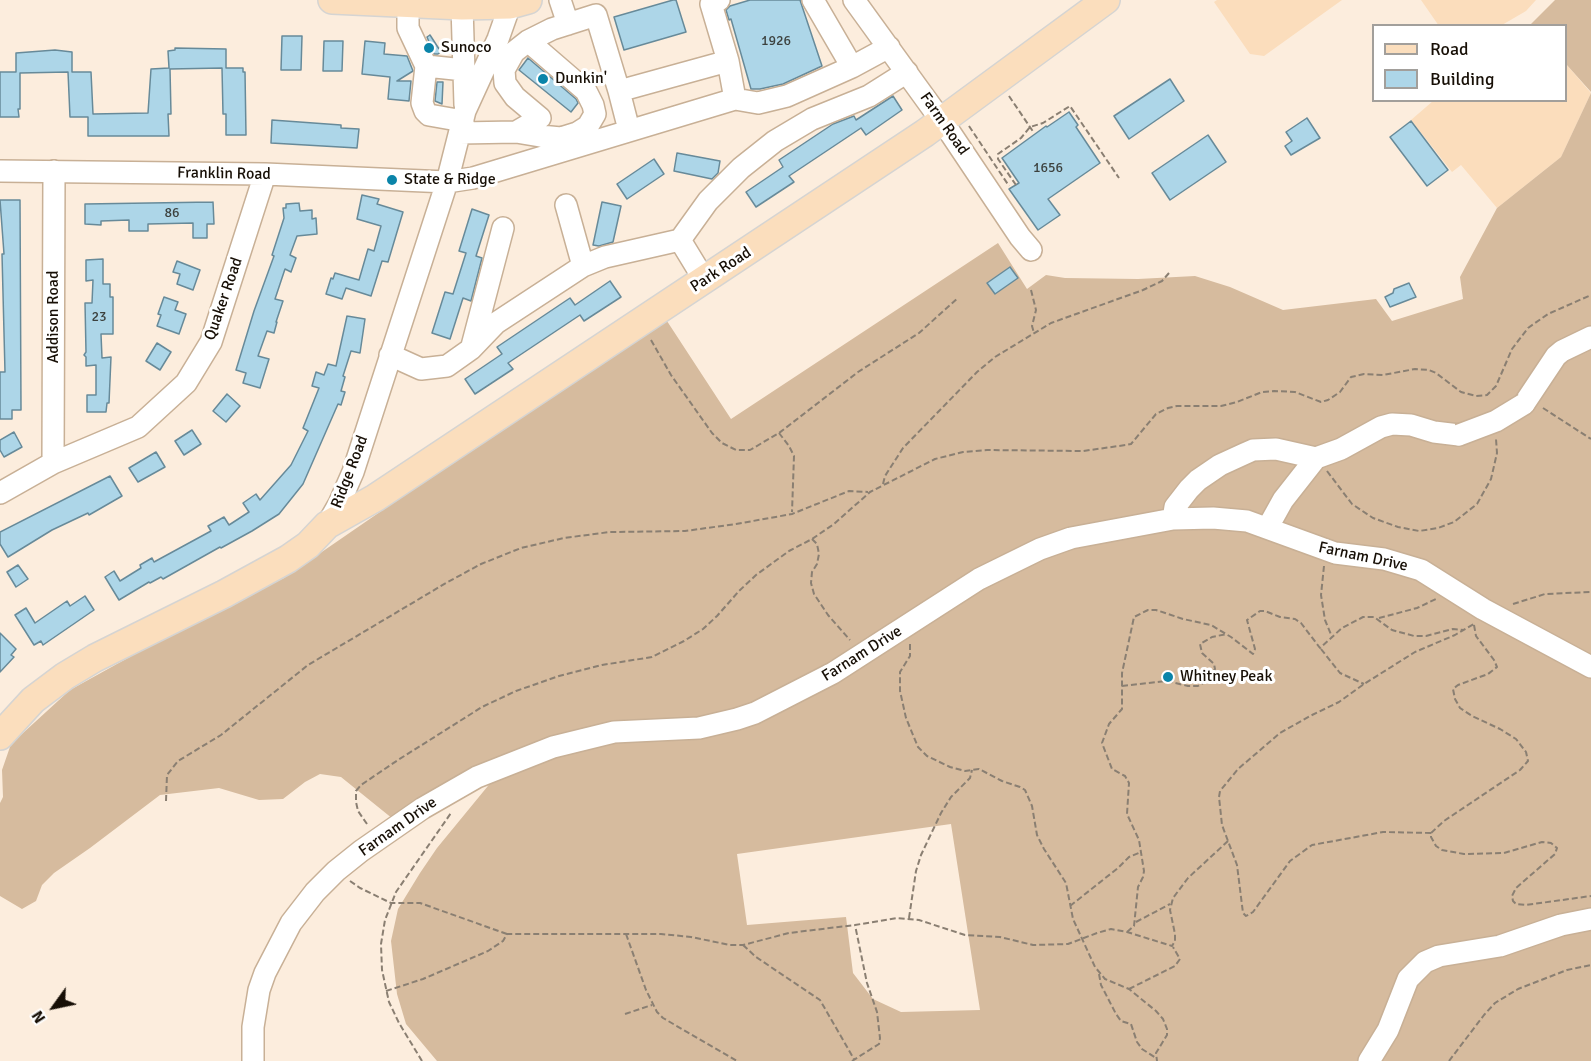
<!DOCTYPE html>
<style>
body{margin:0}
#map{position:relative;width:1591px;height:1061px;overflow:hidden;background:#fceddd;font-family:Signika,sans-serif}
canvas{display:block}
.legend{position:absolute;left:1372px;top:24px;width:195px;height:78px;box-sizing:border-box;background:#fff;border:2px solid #a29f9b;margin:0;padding:8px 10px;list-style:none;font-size:18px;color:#170f06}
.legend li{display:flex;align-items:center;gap:12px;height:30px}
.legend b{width:30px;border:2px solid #a29f9b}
.north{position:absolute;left:24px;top:977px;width:60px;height:60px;-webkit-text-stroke:4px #fff;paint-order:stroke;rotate:237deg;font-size:16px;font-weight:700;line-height:24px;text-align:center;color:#170f06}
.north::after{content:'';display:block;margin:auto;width:21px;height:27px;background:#170f06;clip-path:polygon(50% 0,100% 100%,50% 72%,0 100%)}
</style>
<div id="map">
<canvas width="1591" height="1061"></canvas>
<ul class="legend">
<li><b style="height:8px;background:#fbdebd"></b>Road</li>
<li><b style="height:16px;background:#add6e8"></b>Building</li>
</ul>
<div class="north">N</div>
</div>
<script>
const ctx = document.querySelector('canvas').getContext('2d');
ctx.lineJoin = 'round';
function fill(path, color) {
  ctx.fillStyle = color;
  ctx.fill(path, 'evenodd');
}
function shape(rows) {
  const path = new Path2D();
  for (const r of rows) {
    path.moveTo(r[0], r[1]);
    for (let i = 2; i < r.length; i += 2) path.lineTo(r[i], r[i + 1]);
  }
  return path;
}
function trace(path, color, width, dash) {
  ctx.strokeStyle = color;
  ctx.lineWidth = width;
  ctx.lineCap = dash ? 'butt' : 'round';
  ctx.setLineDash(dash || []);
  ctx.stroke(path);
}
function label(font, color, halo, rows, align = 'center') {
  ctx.font = font + ' Signika,sans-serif';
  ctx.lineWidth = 6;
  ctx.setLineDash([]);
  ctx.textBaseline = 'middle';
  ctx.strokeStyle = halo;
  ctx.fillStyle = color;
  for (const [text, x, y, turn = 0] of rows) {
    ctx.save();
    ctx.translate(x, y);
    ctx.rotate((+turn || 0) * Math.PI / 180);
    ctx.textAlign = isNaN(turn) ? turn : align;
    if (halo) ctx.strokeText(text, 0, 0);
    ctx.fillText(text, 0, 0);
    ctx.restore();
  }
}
fill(shape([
 [1217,0,1342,0,1264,56,1250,54,1214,2],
 [1421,0,1536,0,1526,11,1502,25,1439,26],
 [1566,64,1591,93,1561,157,1497,208,1461,165,1452,172,1411,120,1433,101,1566,100]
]), '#fbddbc');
fill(shape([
 [1555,0,1591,0,1591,92,1566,64,1566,26,1530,25],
 [1591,93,1591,1061,437,1061,406,1024,397,994,391,941,398,909,420,873,437,848,492,781,393,819,341,777,320,774,305,782,283,799,259,800,219,788,160,795,90,848,54,873,42,885,36,901,22,909,0,896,0,803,3,797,2,770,11,744,70,690,182,628,284,578,592,366,665,318,731,419,998,243,1027,289,1046,275,1065,278,1138,279,1195,276,1230,287,1283,310,1376,299,1392,321,1463,299,1460,277,1497,208,1561,157],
 [951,824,980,1010,901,1012,873,999,853,973,846,917,747,925,737,854]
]), '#d6bb9e');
const building = shape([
 [673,0,676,0,686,32,624,50,614,17,673,0],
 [750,0,800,0,822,66,783,84,760,89,751,89,731,19,729,20,726,10,730,6,750,0],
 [430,35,441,52,438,54,434,54,427,37,430,35],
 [282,36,302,36,301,70,281,70,282,36],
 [324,41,343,41,342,71,323,71,324,41],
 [365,41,385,43,384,54,407,56,413,71,397,81,411,81,409,101,388,99,390,77,362,74,365,41],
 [175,48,226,49,226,68,243,68,243,72,245,72,246,135,226,135,226,114,223,114,222,68,170,69,171,114,168,114,169,136,88,136,88,117,70,117,68,72,20,73,20,109,18,109,19,117,0,117,0,72,16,72,16,53,55,50,72,52,72,72,91,72,93,114,148,113,151,69,169,68,168,51,175,50,175,48],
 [528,58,576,99,578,103,571,112,519,70,528,58],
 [1170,79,1184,101,1129,139,1114,116,1170,79],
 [437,82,443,82,442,104,435,101,437,82],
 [893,96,902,110,866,135,861,128,789,176,794,182,756,207,746,192,783,167,779,160,833,124,854,116,856,120,893,96],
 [1069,112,1078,125,1076,127,1100,163,1048,199,1060,215,1038,230,1009,189,1019,183,1002,158,1046,126,1047,127,1069,112],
 [1307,118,1320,138,1291,155,1285,146,1292,141,1286,132,1307,118],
 [272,120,341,125,341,128,359,129,357,148,271,143,272,120],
 [1411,121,1448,170,1427,186,1390,137,1411,121],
 [1208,135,1226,162,1170,200,1152,173,1208,135],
 [677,153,720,161,718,173,712,179,674,171,677,153],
 [654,159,664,174,627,199,617,184,654,159],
 [362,195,379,199,377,204,403,212,388,262,382,261,371,296,346,288,342,299,326,294,331,278,333,279,335,273,359,280,368,249,374,251,381,226,357,219,362,195],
 [0,200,20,200,21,410,12,410,12,419,0,419,0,372,5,372,2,254,4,254,0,200],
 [213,202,214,224,207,224,207,238,193,238,193,223,148,224,148,231,129,231,129,220,101,221,101,225,85,224,85,204,213,202],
 [602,202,621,206,613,242,599,246,593,245,602,202],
 [299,203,300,211,312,210,312,219,316,218,317,234,297,236,290,255,296,258,291,272,285,269,275,299,283,301,276,322,277,322,274,333,267,331,258,356,269,359,260,388,243,383,246,373,236,370,254,311,274,256,272,255,284,218,283,208,286,208,286,204,299,203],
 [472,209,489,215,476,256,482,258,471,301,463,298,450,339,432,333,445,292,453,294,466,253,459,251,472,209],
 [103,259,103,284,110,284,110,297,113,297,113,334,101,334,102,358,111,357,109,403,107,403,106,412,87,412,87,395,96,395,96,365,86,366,86,357,84,355,86,352,85,303,92,303,93,280,86,281,86,260,103,259],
 [177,261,200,270,193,290,177,284,180,274,173,272,177,261],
 [1010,267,1018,278,995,294,987,283,1010,267],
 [610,281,621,297,584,321,580,315,508,363,513,369,475,394,465,379,502,354,497,347,570,298,575,305,610,281],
 [1409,283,1416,297,1390,307,1385,297,1393,293,1394,289,1409,283],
 [164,297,178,302,175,310,186,314,179,334,157,326,161,315,158,314,164,297],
 [347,316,365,319,360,353,351,351,343,376,345,377,341,391,345,392,341,405,338,404,303,484,279,514,252,531,221,548,220,547,163,579,161,577,150,583,149,582,119,600,105,577,114,571,120,581,141,568,140,565,152,558,154,562,211,531,208,526,224,517,229,525,249,512,243,503,256,494,260,500,291,465,308,431,303,428,319,388,312,386,316,372,324,375,328,364,336,366,347,316],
 [157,343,171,352,160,370,146,361,157,343],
 [227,394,240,406,226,422,213,411,227,394],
 [192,430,201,444,184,455,175,441,192,430],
 [14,432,22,447,4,457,0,450,0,440,14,432],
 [156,452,165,467,138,482,129,468,156,452],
 [110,476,122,496,89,515,88,513,52,530,8,557,0,544,0,532,110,476],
 [18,565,28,579,16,587,7,572,18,565],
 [85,596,94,610,43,645,41,641,34,645,15,615,26,608,35,623,67,601,70,606,85,596],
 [0,633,16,649,11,655,14,657,0,672,0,633]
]);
fill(building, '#add6e8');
trace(building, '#678a99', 1.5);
const minor = shape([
 [560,0,568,24],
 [813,0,852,67,889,47],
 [854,0,951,134,1020,237,1031,250],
 [408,4,408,28,426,66,422,103,425,111,429,115,463,121],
 [462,6,465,105],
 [426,66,464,70],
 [619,91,629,130],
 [735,99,758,103,787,96,852,67],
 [516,132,540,136,561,138,577,133,588,126,595,114,593,105,586,91,528,41],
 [460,133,516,132,540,118,515,97,505,83,504,70,514,52,528,41,552,29,596,15,619,91,728,61,711,4,719,0],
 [0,171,265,174,447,182,473,178,735,99,728,61],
 [566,205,583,266],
 [680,240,708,201,741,168,775,141,812,119,869,96,907,72],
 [472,346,503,228],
 [390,355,421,369,447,366,471,349,496,323,583,266,605,257,680,240,705,281],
 [1524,404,1556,356,1562,351,1591,337],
 [53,463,54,171],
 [0,493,53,463,138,427,186,383,211,342,265,174],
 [1173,519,1175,507,1189,489,1198,480,1220,465,1244,454,1253,450,1276,449,1316,458],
 [327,525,339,504,353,472,447,182,465,111,498,39,510,5],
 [1268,527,1283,500,1316,458,1341,449,1381,427,1392,424,1411,425,1434,432,1459,435],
 [253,1061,253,1027,259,990,265,973,291,923,315,892,336,871,361,851,423,808,477,777,553,747,614,732,699,728,737,719,755,713,833,673,979,579,1040,549,1071,538,1173,519,1213,518,1247,521,1335,553,1384,559,1421,570,1483,609,1591,667],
 [1369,1061,1388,1030,1408,979,1425,962,1439,956,1500,946,1561,925,1591,919]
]);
const major = shape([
 [332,0,462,6,510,5,528,0],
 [0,736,33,700,65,676,95,658,224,594,288,559,308,545,327,525,375,498,925,133,1106,0]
]);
trace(minor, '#c8b096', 24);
trace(major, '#d5d4d2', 30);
trace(shape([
 [1009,96,1034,133],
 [969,126,1009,186],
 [1016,185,998,159,998,154,1021,138,1030,127,1043,123,1070,106,1119,178],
 [1031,290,1036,310,1032,326,1034,333],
 [651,340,671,375,712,433,722,443,736,450,750,450,779,433,858,372,919,333,958,298],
 [1543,408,1591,439],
 [779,433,789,446,794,456,792,512],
 [1327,471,1352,504,1373,518,1398,527,1419,531,1438,528,1454,522,1477,504,1491,479,1497,453,1496,439],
 [883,484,885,476,903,448,977,372,995,357,1051,323,1143,290,1162,281,1169,273],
 [812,539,817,544,819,554,817,564,812,572,811,583,814,594,828,615,850,640],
 [1324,566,1321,595,1325,620,1332,637],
 [1513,604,1545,594,1591,592],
 [1379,618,1417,608,1436,599],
 [1474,625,1476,636,1494,660,1497,667,1488,674,1458,685,1453,689,1455,699,1460,708,1472,716,1500,729,1516,739,1526,752,1528,761,1520,770,1444,821,1431,833,1431,837,1436,846,1442,850,1464,854,1504,853,1542,842,1551,843,1557,848,1555,854,1516,888,1512,896,1513,901,1516,904,1526,905,1591,896],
 [910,644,910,656,900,672,900,691,906,718,918,747,927,756,950,767,965,771,979,769,1002,781,1020,787,1025,790,1032,806,1037,835,1044,849,1066,883,1073,919,1095,967,1105,979,1129,989,1156,1011,1163,1019,1167,1029,1167,1035,1156,1053,1157,1061],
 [1321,649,1340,673,1364,684],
 [1122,686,1167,681,1188,686,1198,686,1207,681,1215,669,1214,664,1202,653,1200,644,1212,637,1227,634],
 [166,801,167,775,178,761,221,735,308,665,446,583,481,564,521,548,564,538,610,532,685,531,736,524,792,514,849,491,868,492],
 [367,824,358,811,356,802,356,791,361,785,398,760,482,707,516,691,559,676,602,665,652,657,684,641,703,629,717,616,739,591,756,575,789,551,812,539,834,524,870,492,935,459,963,452,987,450,1083,451,1126,445,1131,444,1156,414,1168,408,1177,406,1221,406,1237,402,1262,392,1274,391,1295,392,1321,402,1328,400,1340,392,1351,377,1364,374,1383,375,1415,369,1429,370,1436,373,1461,392,1476,396,1487,395,1496,386,1512,349,1528,328,1548,314,1591,295],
 [1431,833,1383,832,1312,845,1290,861,1253,912,1246,916,1243,913,1237,865,1222,825,1219,797,1220,791,1238,769,1280,733,1310,716,1339,702,1364,684,1415,652,1455,635,1474,624],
 [350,881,360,888,391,903,420,903,507,934],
 [1070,906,1118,868,1129,857,1141,852],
 [909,918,916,871,921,855,941,813,951,797,970,778,972,770],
 [1136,922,1170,904],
 [1127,932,1134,926,1138,887,1143,877,1144,871,1139,840,1127,814,1129,783,1125,776,1112,769,1102,743,1109,724,1122,709,1122,673,1134,617,1148,610,1156,610,1183,619,1211,625,1231,637,1253,654,1255,649,1247,620,1260,611,1265,611,1280,617,1295,619,1301,623,1320,648,1342,628,1363,617,1374,617,1392,630,1414,636,1426,636,1453,629,1464,630],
 [626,934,646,990,657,1012,663,1018,737,1061],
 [743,945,756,957,820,1000,854,1059],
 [1099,974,1101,985,1116,1014,1121,1021,1131,1024,1137,1042,1142,1049,1156,1058],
 [1129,989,1175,966,1180,959,1173,947],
 [386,991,423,979,488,951,503,941,507,934,661,934,691,937,730,945,743,945,789,933,855,925,897,918,919,920,965,935,1000,937,1033,945,1068,944,1097,933,1111,929,1127,932,1172,946,1175,941,1175,934,1170,910,1173,898,1188,878,1228,841],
 [625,1014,652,1005],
 [422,1061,399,1023,389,1002,382,970,381,944,385,920,396,892,451,813],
 [852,1061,879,1044,880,1038,877,1012,867,983,855,925],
 [1449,1061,1484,1015,1495,1003,1518,989,1567,970,1591,965]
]), '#8a7f72', 2, [6, 3]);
trace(minor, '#fff', 21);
trace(major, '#fbdebd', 27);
const minorBridge = shape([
 [1459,435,1496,421,1524,404]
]);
trace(minorBridge, '#c8b096', 24, []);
trace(minorBridge, '#fff', 21);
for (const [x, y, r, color] of [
 [429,48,6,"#0a84a9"],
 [543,79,6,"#0a84a9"],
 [392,180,6,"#0a84a9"],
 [1168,677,6,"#0a84a9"]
]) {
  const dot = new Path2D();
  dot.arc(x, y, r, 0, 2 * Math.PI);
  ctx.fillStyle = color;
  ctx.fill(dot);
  trace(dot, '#fff', 2);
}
label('14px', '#3c413e', null, [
 ["1926",776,41],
 ["1656",1048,168],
 ["86",172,213],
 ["23",99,317]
]);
label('16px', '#170f06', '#fff', [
 ["Sunoco",441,48],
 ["Dunkin'",555,79],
 ["State & Ridge",404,180],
 ["Whitney Peak",1180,677]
], 'left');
label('16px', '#170f06', '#fff', [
 ["Farm Road",944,124,55],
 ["Franklin Road",224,174,1],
 ["Park Road",721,270,-33],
 ["Quaker Road",224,299,-71],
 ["Addison Road",54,317,-90],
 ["Ridge Road",350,472,-69],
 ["Farnam Drive",1363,557,12],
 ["Farnam Drive",862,654,-32],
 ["Farnam Drive",398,827,-35]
]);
</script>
